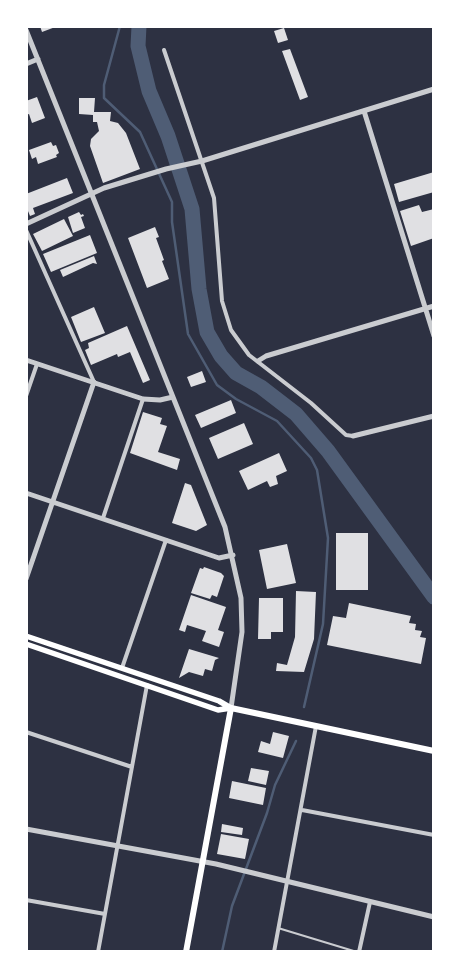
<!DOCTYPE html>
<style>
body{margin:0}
#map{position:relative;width:460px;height:978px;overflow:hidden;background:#2d3142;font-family:"Zilla Slab",serif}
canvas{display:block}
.frame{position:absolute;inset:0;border:28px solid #fff;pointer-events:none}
</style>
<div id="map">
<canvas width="460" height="978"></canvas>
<div class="frame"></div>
</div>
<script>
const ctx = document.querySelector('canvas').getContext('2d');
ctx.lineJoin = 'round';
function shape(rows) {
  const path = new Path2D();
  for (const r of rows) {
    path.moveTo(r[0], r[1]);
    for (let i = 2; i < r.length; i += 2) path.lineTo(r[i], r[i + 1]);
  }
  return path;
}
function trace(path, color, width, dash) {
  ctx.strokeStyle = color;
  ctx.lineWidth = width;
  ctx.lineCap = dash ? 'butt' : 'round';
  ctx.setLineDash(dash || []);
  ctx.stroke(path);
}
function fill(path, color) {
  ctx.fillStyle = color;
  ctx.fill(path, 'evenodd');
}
trace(shape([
 [120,26,104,85,104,98,140,132,172,202,172,222,188,334,217,385,236,399,277,421,311,458,317,470,328,538,323,624,304,707],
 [222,952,232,906,267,813,275,785,296,741]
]), '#4f5d75', 2.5);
trace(shape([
 [139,26,138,46,149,91,168,136,192,209,199,289,207,332,221,356,236,373,261,387,296,414,328,451,434,597]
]), '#4f5d75', 15);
fill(shape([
 [40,26,58,26,42,32],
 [284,28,288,40,278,43,274,31],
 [290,49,308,97,300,100,282,51],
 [37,97,45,118,32,123,29,114,26,115,26,101],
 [79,98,95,98,94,112,111,112,110,121,118,123,126,133,140,169,103,183,90,146,91,139,99,131,97,122,93,122,93,115,79,114],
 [51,142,53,146,56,145,59,153,56,155,57,157,38,164,36,157,32,159,29,150],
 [434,172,434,192,399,202,394,184],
 [67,178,73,193,33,208,35,214,30,216,26,206,26,194],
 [419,205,422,212,434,209,434,238,411,246,400,211],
 [79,212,81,215,83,214,84,216,81,217,85,228,73,233,68,217],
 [64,219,73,236,42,251,33,234],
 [155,227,159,237,156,238,164,260,162,261,169,279,147,288,128,238],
 [90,235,97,253,51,272,43,254],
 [94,256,97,264,93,263,63,277,60,270],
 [94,307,105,333,81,342,71,317],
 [127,326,150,380,143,383,130,352,118,357,117,354,91,365,85,350,89,348,88,343],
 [202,371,206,382,191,387,187,377],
 [231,400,236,413,201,428,195,415],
 [143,412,162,418,160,424,167,426,158,452,180,459,177,470,130,453],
 [244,423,253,444,218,459,209,438],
 [279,453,287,471,276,476,278,484,270,487,267,481,248,490,239,471],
 [185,483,191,485,207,525,196,531,172,523],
 [336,533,368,533,368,590,336,590],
 [287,544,296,583,267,589,259,550],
 [204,567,221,573,224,576,217,597,212,595,210,599,191,593,200,568,203,569],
 [296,591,316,592,314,639,304,672,276,671,277,663,287,665,295,637],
 [191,595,226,607,218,630,224,632,219,647,202,641,206,631,187,625,185,632,179,630],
 [259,598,283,598,283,632,271,632,271,639,258,639],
 [349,603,411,616,409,623,416,624,415,630,422,631,420,637,426,638,421,664,327,645,333,616,346,618],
 [189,649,219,658,215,660,212,671,205,669,203,676,189,672,179,678],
 [273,732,289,736,283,758,258,752,261,741,270,744],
 [251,768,269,771,266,785,248,781],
 [232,781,266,788,263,805,229,798],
 [222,824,243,828,242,835,221,832],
 [221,834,249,839,245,859,217,854]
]), '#e0e0e3');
trace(shape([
 [278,928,357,952]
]), '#caccd0', 2);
trace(shape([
 [164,50,214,198,222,301,231,330,249,355,311,403,346,435,353,436],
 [26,230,94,382],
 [26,396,37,364],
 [103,518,143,399],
 [122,668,166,540],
 [26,732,132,767],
 [302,810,434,835],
 [26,900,105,914],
 [98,952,147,685],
 [274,952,316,726],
 [359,952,370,902]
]), '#caccd0', 4);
trace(shape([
 [26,30,225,527,241,598,242,632,231,708],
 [26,64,38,59],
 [364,111,434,336],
 [26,224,104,188,166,169,202,161,434,89],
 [26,360,143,399,160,400,173,397],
 [258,361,266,356,434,306],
 [353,436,434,416],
 [26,493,219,558,233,555],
 [26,579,94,382],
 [26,829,216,864,434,917]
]), '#caccd0', 5);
trace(shape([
 [26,636,219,701,231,708],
 [26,644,218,710,231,708]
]), '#fff', 5.5);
trace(shape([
 [186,952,231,708,434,751]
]), '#fff', 6);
</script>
